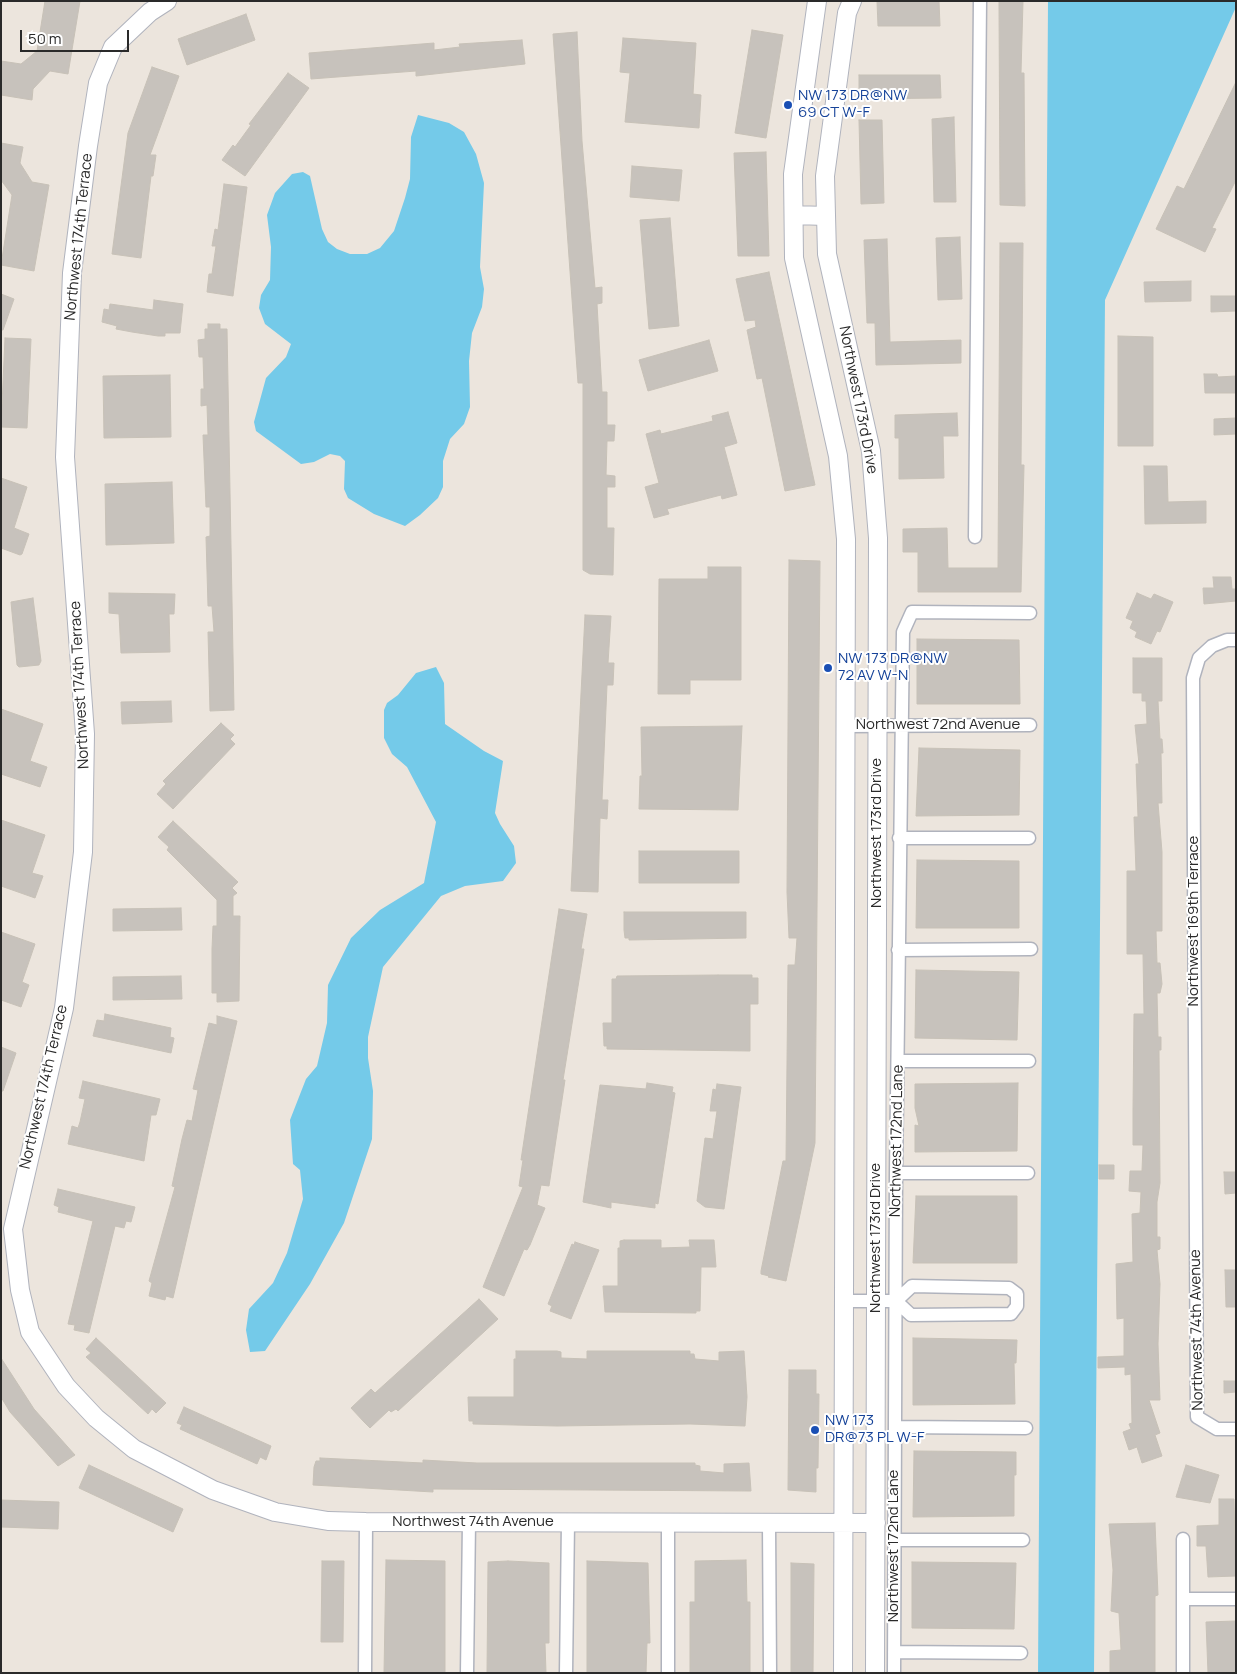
<!DOCTYPE html>
<style>
body{margin:0}
#map{position:relative;width:1237px;height:1674px;overflow:hidden;background:#ece5dd;font-family:Manrope,sans-serif}
canvas{display:block}
.frame{position:absolute;inset:0;border:2px solid #2a2a2a;pointer-events:none}
.scale{position:absolute;left:20px;top:30px;width:109px;height:22px;box-sizing:border-box;border:2px solid #2a2a2a;border-top:0;padding-left:6px;font-size:15px;line-height:18px;white-space:nowrap;color:#2a2a2a;-webkit-text-stroke:4px #fff;paint-order:stroke}
</style>
<div id="map">
<canvas width="1237" height="1674"></canvas>
<div class="frame"></div>
<div class="scale">50 m</div>
</div>
<script>
const ctx = document.querySelector('canvas').getContext('2d');
ctx.lineJoin = 'round';
function fill(path, color) {
  ctx.fillStyle = color;
  ctx.fill(path, 'evenodd');
}
function shape(rows) {
  const path = new Path2D();
  for (const r of rows) {
    path.moveTo(r[0], r[1]);
    for (let i = 2; i < r.length; i += 2) path.lineTo(r[i], r[i + 1]);
  }
  return path;
}
function trace(path, color, width, dash) {
  ctx.strokeStyle = color;
  ctx.lineWidth = width;
  ctx.lineCap = dash ? 'butt' : 'round';
  ctx.setLineDash(dash || []);
  ctx.stroke(path);
}
function label(font, color, halo, rows, align = 'center') {
  ctx.font = font + ' Manrope,sans-serif';
  ctx.lineWidth = 4;
  ctx.setLineDash([]);
  ctx.textBaseline = 'middle';
  ctx.strokeStyle = halo;
  ctx.fillStyle = color;
  for (const [text, x, y, turn = 0] of rows) {
    ctx.save();
    ctx.translate(x, y);
    ctx.rotate((+turn || 0) * Math.PI / 180);
    ctx.textAlign = isNaN(turn) ? turn : align;
    if (halo) ctx.strokeText(text, 0, 0);
    ctx.fillText(text, 0, 0);
    ctx.restore();
  }
}
fill(shape([
 [1048,1,1236,1,1236,7,1105,300,1094,1673,1038,1673],
 [418,115,449,123,464,132,476,154,484,183,480,267,484,289,482,307,472,333,469,361,470,407,464,424,450,439,443,461,443,487,438,498,420,515,405,526,374,514,348,498,344,489,345,461,340,456,330,454,314,462,301,464,256,431,254,422,266,378,286,357,291,344,265,324,259,308,261,295,270,280,271,247,267,215,275,193,292,174,303,172,310,176,322,229,328,242,337,249,350,254,367,254,380,248,394,231,405,198,410,179,411,137],
 [436,667,444,683,445,724,484,751,503,761,495,813,500,824,514,846,516,863,503,881,465,886,441,896,383,967,368,1037,368,1058,373,1091,372,1139,344,1223,310,1284,265,1351,250,1352,246,1330,249,1309,273,1283,287,1253,303,1199,300,1170,293,1164,290,1120,306,1079,317,1066,327,1023,328,985,351,938,380,910,424,883,436,822,407,767,392,754,384,738,384,710,387,703,398,695,416,673]
]), '#74cae9');
const building = shape([
 [45,1,80,1,68,74,50,71,33,89,32,100,1,95,1,61,21,64,37,51,45,1],
 [877,1,939,1,940,26,878,26,877,1],
 [999,1,1023,1,1021,73,1024,73,1025,206,1000,205,999,1],
 [246,14,255,40,187,65,178,39,246,14],
 [752,30,783,35,766,138,735,133,752,30],
 [577,32,582,141,595,288,602,287,602,303,597,304,602,392,607,392,607,425,615,425,614,441,607,441,606,475,615,476,615,487,607,487,607,528,614,528,613,575,590,574,583,570,583,383,578,383,553,34,577,32],
 [623,38,696,43,693,94,701,95,699,128,625,122,630,73,620,72,623,38],
 [522,40,525,64,416,76,416,71,311,79,309,53,434,43,434,50,460,47,459,44,522,40],
 [152,67,179,76,150,155,156,155,153,176,151,176,141,258,112,254,128,133,152,67],
 [288,73,309,88,245,176,222,160,233,145,235,147,251,125,249,124,288,73],
 [859,75,940,75,941,98,859,99,859,75],
 [1236,82,1236,180,1212,228,1216,229,1205,252,1156,229,1177,186,1184,189,1236,82],
 [954,117,956,202,934,202,932,119,954,117],
 [859,120,882,120,884,203,861,204,859,120],
 [1,143,23,147,20,163,32,182,49,185,34,271,1,265,12,195,1,180,1,143],
 [766,152,769,256,738,256,734,153,766,152],
 [632,166,682,170,679,201,630,197,632,166],
 [224,184,247,187,233,296,207,292,209,274,212,274,216,246,212,246,215,229,218,230,224,184],
 [670,218,679,326,649,329,640,220,670,218],
 [960,237,962,299,938,300,936,238,960,237],
 [887,239,890,342,961,340,961,363,876,365,875,323,867,323,864,240,887,239],
 [1000,243,1023,243,1021,465,1024,465,1021,592,918,592,918,552,903,552,903,529,947,528,948,568,998,568,1000,243],
 [769,272,815,485,785,491,762,378,757,379,747,330,756,327,755,320,745,321,736,279,769,272],
 [1191,281,1191,301,1145,302,1144,282,1191,281],
 [1,294,14,299,3,330,1,330,1,294],
 [1211,296,1236,296,1236,311,1211,312,1211,296],
 [154,300,183,304,180,333,165,333,165,336,158,336,132,332,116,329,117,326,102,322,104,309,109,310,110,304,153,310,154,300],
 [208,324,220,324,220,329,227,329,234,710,210,711,208,632,214,632,212,606,208,606,206,537,210,536,210,507,206,507,203,435,208,435,207,405,201,406,201,389,204,389,203,357,199,357,198,340,205,339,205,329,208,329,208,324],
 [1118,336,1153,337,1153,446,1118,446,1118,336],
 [5,338,31,339,27,428,1,427,5,338],
 [709,340,718,371,648,391,639,360,709,340],
 [1204,374,1217,374,1218,377,1236,376,1236,393,1205,393,1204,374],
 [170,375,171,437,104,438,103,376,170,375],
 [728,412,737,443,724,447,737,495,722,499,721,495,667,509,669,514,654,518,645,487,659,483,646,434,660,430,661,434,713,421,712,416,728,412],
 [957,413,958,436,943,436,944,478,899,479,899,438,895,438,895,415,957,413],
 [1236,418,1236,434,1214,435,1214,419,1236,418],
 [1144,466,1167,466,1168,502,1206,501,1206,523,1145,524,1144,466],
 [1,478,27,487,14,528,29,534,22,554,20,555,1,548,1,478],
 [172,482,174,543,106,545,105,484,172,482],
 [789,560,820,561,815,1143,786,1281,768,1277,769,1276,761,1274,761,1271,783,1161,786,1161,788,965,795,965,797,938,789,938,787,892,789,560],
 [708,567,741,567,741,680,690,680,690,694,658,694,659,579,708,579,708,567],
 [1213,577,1231,577,1232,589,1236,589,1236,601,1204,604,1203,588,1214,588,1213,577],
 [109,593,175,594,174,614,169,614,170,652,121,653,119,614,109,613,109,593],
 [1137,593,1151,599,1154,594,1173,602,1160,632,1157,631,1151,644,1135,637,1137,632,1130,628,1133,621,1126,618,1137,593],
 [33,598,41,661,39,665,19,667,17,665,11,602,33,598],
 [585,615,611,616,608,663,614,663,613,685,607,685,602,800,608,800,607,819,600,818,598,892,571,891,585,615],
 [917,639,1019,640,1020,704,917,704,917,639],
 [1133,658,1162,658,1162,701,1158,701,1160,739,1162,739,1163,753,1161,753,1162,803,1158,803,1162,852,1162,931,1156,931,1157,963,1160,963,1162,984,1160,993,1157,993,1158,1037,1161,1037,1161,1050,1159,1050,1160,1183,1157,1202,1157,1237,1160,1237,1160,1249,1157,1250,1160,1284,1158,1344,1160,1400,1149,1400,1160,1433,1155,1435,1162,1456,1142,1463,1137,1447,1129,1450,1123,1432,1131,1429,1129,1424,1132,1423,1131,1374,1125,1375,1125,1367,1098,1368,1098,1357,1124,1356,1124,1318,1117,1319,1116,1264,1133,1262,1132,1214,1140,1213,1141,1192,1129,1191,1130,1171,1142,1171,1143,1145,1133,1145,1133,1110,1134,1014,1144,1014,1143,954,1127,954,1127,871,1136,871,1134,817,1138,817,1136,764,1139,764,1135,725,1147,724,1146,701,1142,701,1142,693,1133,693,1133,658],
 [171,701,172,722,122,724,121,702,171,701],
 [1,709,43,724,30,761,47,767,40,787,1,774,1,709],
 [221,723,234,735,230,739,235,744,173,809,157,794,166,784,163,781,221,723],
 [742,726,738,810,639,809,640,776,642,776,641,727,742,726],
 [919,748,1020,750,1019,815,916,816,919,748],
 [1,820,45,835,32,873,43,876,35,898,1,886,1,820],
 [173,821,238,882,232,888,237,893,233,896,233,916,240,916,239,1001,217,1002,217,993,212,993,212,949,213,926,217,926,217,900,167,850,169,847,158,837,173,821],
 [639,851,739,851,739,883,639,883,639,851],
 [917,860,1019,861,1019,928,916,928,917,860],
 [181,908,182,930,113,931,113,909,181,908],
 [559,909,587,914,581,949,584,949,563,1080,565,1080,549,1186,541,1185,537,1205,545,1208,530,1245,527,1250,524,1249,504,1296,483,1287,523,1187,519,1186,523,1160,521,1160,559,909],
 [624,912,746,912,746,938,629,940,629,938,625,938,624,930,624,912],
 [1,932,35,944,22,982,29,985,21,1007,1,1000,1,932],
 [916,970,1019,972,1017,1040,915,1038,916,970],
 [718,975,752,975,752,978,758,978,758,1004,750,1004,750,1051,607,1049,607,1046,604,1046,603,1023,612,1023,612,979,616,979,617,976,718,975],
 [181,976,182,999,113,1000,113,977,181,976],
 [105,1014,171,1028,170,1037,174,1038,171,1053,93,1036,97,1020,104,1021,105,1014],
 [217,1016,237,1021,173,1298,166,1296,165,1300,149,1296,152,1283,149,1281,175,1187,172,1186,182,1139,187,1120,192,1121,198,1090,193,1089,209,1023,217,1025,217,1016],
 [1,1047,16,1053,3,1091,1,1091,1,1047],
 [83,1081,160,1099,156,1115,151,1115,144,1161,68,1144,72,1126,78,1128,80,1122,85,1099,79,1098,83,1081],
 [647,1083,673,1087,672,1092,675,1093,658,1204,655,1203,655,1208,611,1202,611,1208,583,1202,600,1085,646,1089,647,1083],
 [1018,1083,1017,1151,915,1152,915,1125,919,1126,915,1108,915,1084,1018,1083],
 [717,1084,741,1087,724,1209,705,1207,697,1201,705,1138,713,1139,717,1111,710,1111,713,1089,716,1090,717,1084],
 [1099,1165,1114,1165,1114,1179,1099,1179,1099,1165],
 [1224,1172,1236,1172,1236,1193,1225,1194,1224,1172],
 [58,1189,135,1207,131,1222,126,1221,124,1228,115,1226,89,1333,74,1330,75,1325,68,1324,93,1221,58,1212,59,1207,54,1205,58,1189],
 [916,1196,1017,1196,1017,1263,913,1263,916,1196],
 [624,1240,661,1240,661,1248,690,1247,689,1240,714,1240,716,1267,701,1267,700,1311,696,1311,696,1313,605,1312,603,1286,618,1286,618,1248,620,1248,620,1241,624,1240],
 [575,1242,599,1250,571,1319,550,1311,552,1306,548,1304,572,1244,574,1245,575,1242],
 [1225,1270,1236,1270,1236,1307,1226,1307,1225,1270],
 [479,1299,498,1319,398,1411,396,1409,391,1412,389,1410,370,1428,364,1422,351,1408,371,1389,375,1393,479,1299],
 [96,1338,166,1403,156,1413,152,1409,148,1414,86,1357,91,1353,86,1349,96,1338],
 [913,1338,1017,1340,1016,1363,1014,1363,1015,1404,913,1405,913,1338],
 [516,1351,557,1351,561,1352,561,1358,587,1359,587,1351,690,1351,690,1354,694,1354,695,1359,719,1361,719,1352,744,1351,747,1397,745,1426,690,1424,557,1426,473,1424,473,1421,469,1421,468,1397,514,1397,514,1359,516,1359,516,1351],
 [1,1358,34,1409,75,1455,58,1466,10,1412,1,1397,1,1358],
 [789,1370,816,1370,816,1394,819,1394,818,1468,816,1468,816,1492,788,1490,789,1370],
 [1224,1381,1236,1381,1236,1392,1224,1393,1224,1381],
 [184,1407,271,1446,266,1460,260,1457,257,1464,180,1429,182,1425,177,1423,184,1407],
 [914,1451,1016,1452,1016,1475,1014,1475,1014,1516,913,1517,914,1451],
 [320,1458,423,1463,423,1460,477,1463,695,1463,695,1465,700,1466,700,1471,724,1473,724,1464,749,1463,751,1491,433,1489,433,1492,313,1485,314,1467,316,1461,320,1461,320,1458],
 [89,1465,183,1509,173,1532,79,1488,89,1465],
 [1186,1465,1219,1475,1210,1503,1176,1497,1186,1465],
 [1219,1499,1234,1499,1236,1576,1208,1577,1206,1546,1197,1546,1197,1526,1219,1525,1219,1499],
 [1,1500,59,1502,58,1529,1,1527,1,1500],
 [1155,1523,1158,1595,1155,1596,1155,1672,1110,1672,1110,1651,1121,1650,1119,1613,1111,1611,1113,1570,1109,1524,1155,1523],
 [386,1560,445,1561,445,1673,384,1673,386,1560],
 [746,1560,747,1602,750,1602,750,1673,690,1673,690,1602,695,1602,695,1561,746,1560],
 [322,1561,344,1561,343,1642,321,1642,322,1561],
 [508,1561,549,1563,549,1643,545,1643,546,1673,487,1673,488,1562,508,1561],
 [587,1561,648,1563,650,1643,647,1643,646,1673,587,1673,587,1561],
 [912,1562,1016,1563,1014,1629,912,1628,912,1562],
 [791,1563,814,1564,813,1673,791,1673,791,1563],
 [1236,1621,1236,1672,1208,1673,1206,1622,1236,1621]
]);
fill(building, '#c7c2bc');
trace(building, '#c7c1b7', 1);
const street = shape([
 [975,537,980,1],
 [1236,640,1227,640,1212,646,1199,658,1193,678,1197,1417,1217,1429,1236,1429],
 [845,726,1030,725],
 [899,838,1029,838],
 [898,950,1031,949],
 [898,1061,1029,1061],
 [896,1173,1028,1173],
 [843,1301,896,1301,911,1315,1011,1314,1017,1306,1017,1294,1009,1288,912,1286,896,1301],
 [895,1427,1026,1428],
 [769,1524,770,1673],
 [1183,1539,1183,1673],
 [894,1540,1023,1540],
 [1183,1599,1236,1599],
 [894,1652,1021,1653],
 [365,1673,366,1522],
 [467,1673,469,1522],
 [566,1673,568,1522],
 [668,1673,668,1523],
 [894,1673,896,1173,903,632,912,612,1030,613]
]);
const secondary = shape([
 [167,1,150,12,113,47,98,83,88,146,72,273,65,457,85,734,83,852,64,1008,13,1229,20,1290,30,1332,66,1386,96,1418,134,1449,213,1490,275,1512,328,1521,366,1522,876,1523],
 [817,1,793,174,794,258,838,456,846,539,843,1673],
 [852,1,847,13,825,176,827,254,871,451,878,538,875,1673],
 [794,215,826,216]
]);
trace(street, '#b0b3bd', 15);
trace(secondary, '#b0b3bd', 20);
trace(street, '#fff', 12);
trace(secondary, '#fff', 18);
for (const [x, y, r, color] of [
 [788,105,5,"#1a4fb4"],
 [828,668,5,"#1a4fb4"],
 [815,1430,5,"#1a4fb4"]
]) {
  const dot = new Path2D();
  dot.arc(x, y, r, 0, 2 * Math.PI);
  ctx.fillStyle = color;
  ctx.fill(dot);
  trace(dot, '#fff', 2);
}
label('15px', '#164399', '#fff', [
 ["NW 173 DR@NW",798,96],
 ["69 CT W-F",798,113],
 ["NW 173 DR@NW",838,659],
 ["72 AV W-N",838,676],
 ["NW 173",825,1421],
 ["DR@73 PL W-F",825,1438]
], 'left');
label('15px', '#2a2a2a', '#fff', [
 ["Northwest 174th Terrace",79,237,-84],
 ["Northwest 173rd Drive",858,400,79],
 ["Northwest 174th Terrace",80,685,-93],
 ["Northwest 72nd Avenue",938,725],
 ["Northwest 173rd Drive",877,833,-90],
 ["Northwest 169th Terrace",1194,921,-90],
 ["Northwest 174th Terrace",44,1087,-77],
 ["Northwest 172nd Lane",897,1141,-89],
 ["Northwest 173rd Drive",876,1238,-90],
 ["Northwest 74th Avenue",1197,1330,-91],
 ["Northwest 74th Avenue",473,1522],
 ["Northwest 172nd Lane",894,1546,-90]
]);
</script>
